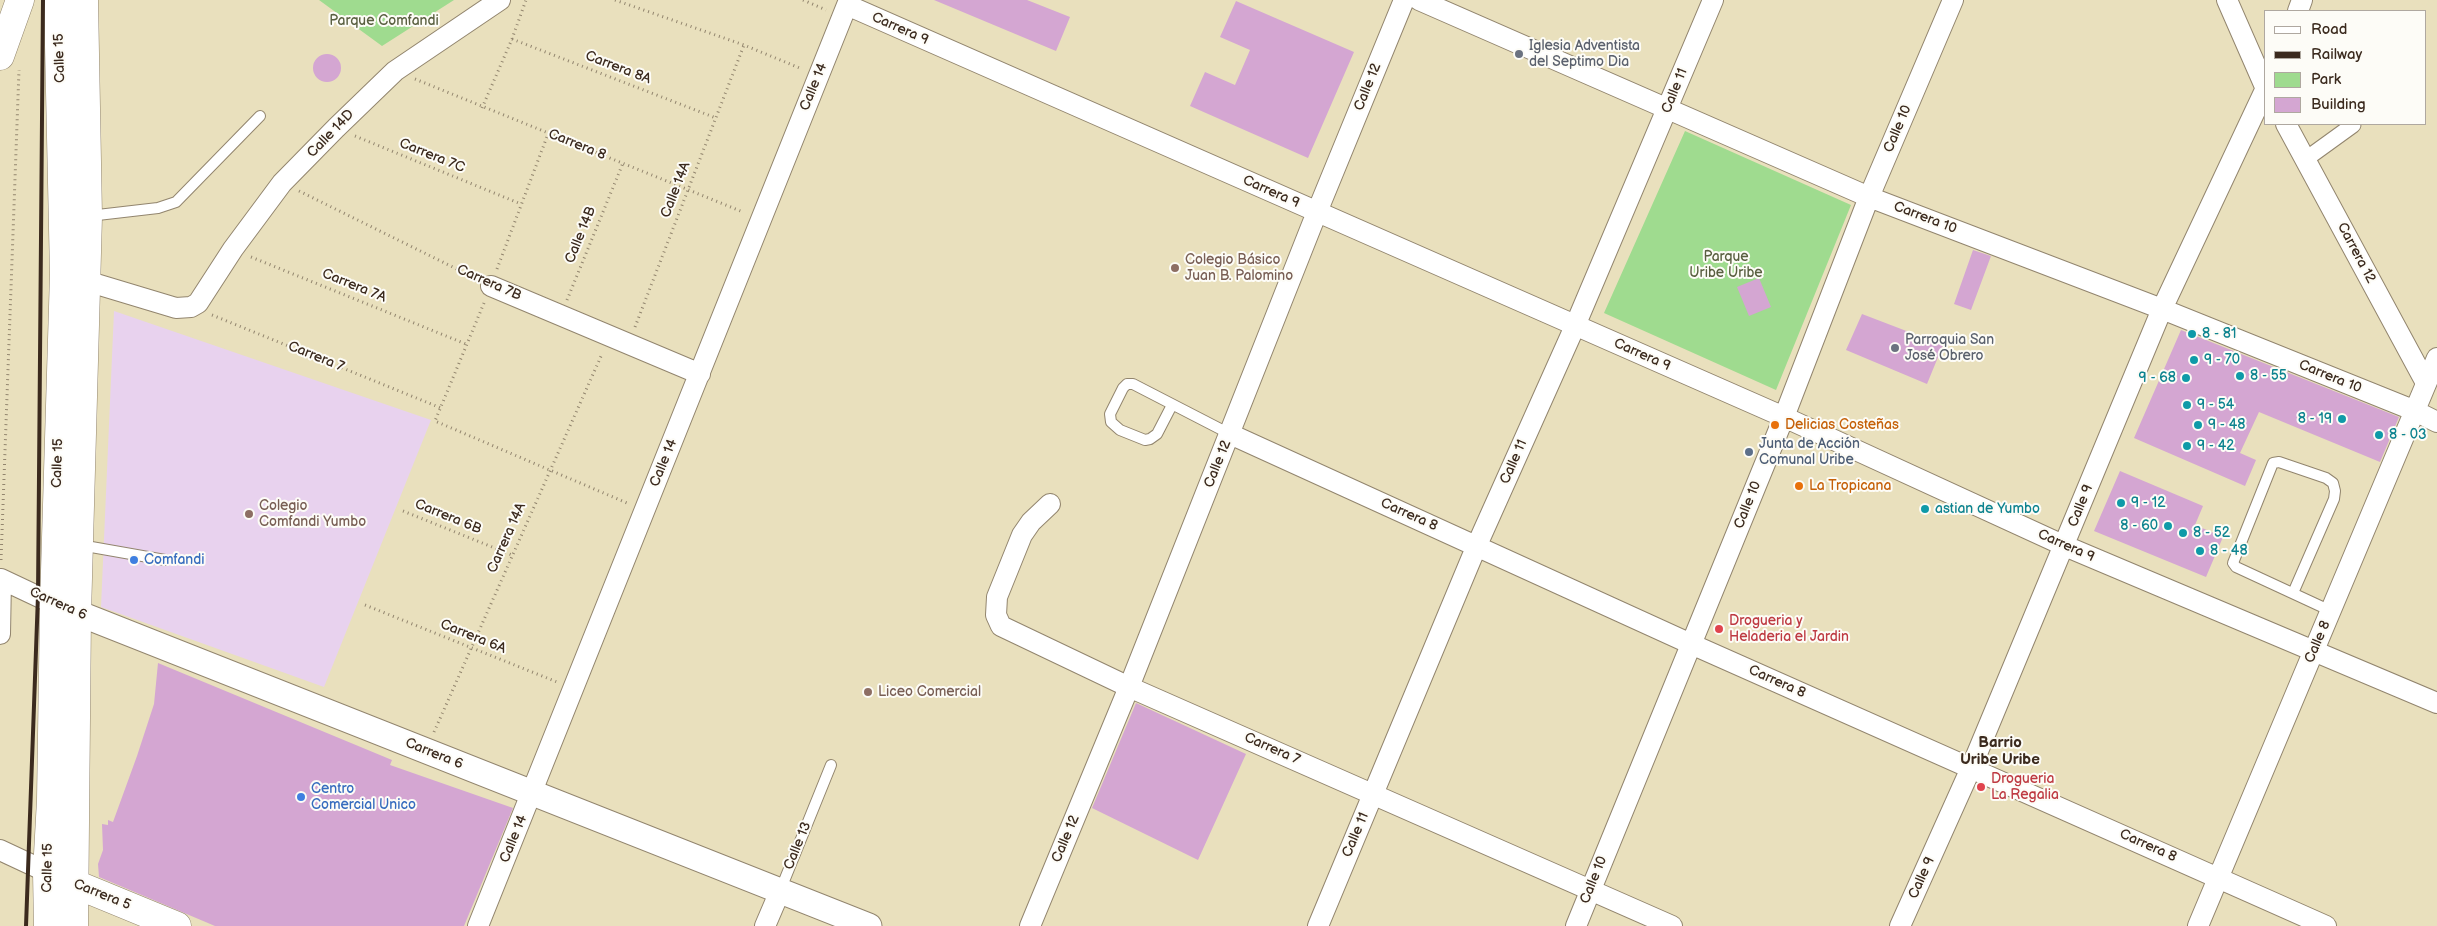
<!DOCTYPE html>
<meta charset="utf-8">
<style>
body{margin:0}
#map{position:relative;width:2437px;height:926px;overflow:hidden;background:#e9e0bd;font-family:"Balsamiq Sans",sans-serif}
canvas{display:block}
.legend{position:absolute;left:2264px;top:10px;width:162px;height:115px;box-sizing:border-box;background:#fdfcf7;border:1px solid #afa8a0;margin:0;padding:6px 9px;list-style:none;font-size:15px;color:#3b2a1e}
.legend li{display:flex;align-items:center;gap:10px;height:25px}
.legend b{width:25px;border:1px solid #afa8a0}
</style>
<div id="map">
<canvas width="2437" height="926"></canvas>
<ul class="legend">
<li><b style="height:6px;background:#fff"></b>Road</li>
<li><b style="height:6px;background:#3b2a1e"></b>Railway</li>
<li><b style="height:14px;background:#9fdb8f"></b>Park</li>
<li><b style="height:14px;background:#d4a6d2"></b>Building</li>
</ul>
</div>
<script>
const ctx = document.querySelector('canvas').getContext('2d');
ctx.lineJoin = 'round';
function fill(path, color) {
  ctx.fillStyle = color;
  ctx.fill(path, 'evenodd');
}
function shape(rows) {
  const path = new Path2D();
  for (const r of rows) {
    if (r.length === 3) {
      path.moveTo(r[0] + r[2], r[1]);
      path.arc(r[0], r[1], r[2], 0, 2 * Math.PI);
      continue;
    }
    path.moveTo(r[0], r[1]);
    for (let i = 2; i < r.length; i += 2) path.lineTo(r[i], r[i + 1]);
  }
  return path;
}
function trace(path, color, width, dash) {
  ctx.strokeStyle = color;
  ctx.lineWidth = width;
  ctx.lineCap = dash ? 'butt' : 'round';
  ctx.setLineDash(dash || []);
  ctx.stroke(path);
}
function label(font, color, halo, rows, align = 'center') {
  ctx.font = font + ' "Balsamiq Sans",sans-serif';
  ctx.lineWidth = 4;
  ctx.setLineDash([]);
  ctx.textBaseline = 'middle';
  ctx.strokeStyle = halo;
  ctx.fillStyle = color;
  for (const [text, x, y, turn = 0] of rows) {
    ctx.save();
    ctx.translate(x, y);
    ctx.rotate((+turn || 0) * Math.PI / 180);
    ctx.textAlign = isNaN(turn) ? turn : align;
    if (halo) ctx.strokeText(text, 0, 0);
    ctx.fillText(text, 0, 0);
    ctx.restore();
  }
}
fill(shape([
 [114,311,431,420,324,687,101,607]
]), '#e8d2ee');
fill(shape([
 [319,0,454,0,382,46],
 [1685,131,1851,205,1776,390,1604,313]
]), '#9fdb8f');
fill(shape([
 [934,0,1027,0,1070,17,1056,51],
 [1236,1,1354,52,1308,158,1190,106,1205,72,1235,85,1250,50,1220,37],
 [327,68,14],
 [1973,250,1991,256,1971,310,1954,304],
 [1759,278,1771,307,1749,316,1737,287],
 [1862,314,1943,345,1927,384,1846,350],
 [2181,330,2399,417,2380,462,2259,412,2240,453,2256,460,2245,486,2134,438],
 [2120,471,2203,506,2195,525,2223,537,2206,577,2094,531],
 [158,663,392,760,390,765,513,808,464,926,215,926,99,877,98,864,103,850,102,824,108,825,108,820,113,822,137,756,154,704],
 [1136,703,1246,754,1198,860,1092,808]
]), '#d4a6d2');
const service = shape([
 [89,216,158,208,176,202,260,116],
 [1172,405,1157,434,1150,439,1145,440,1120,430,1111,422,1110,414,1123,388,1127,384,1133,384,1230,434],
 [80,545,165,560],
 [2293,593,2334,499,2335,491,2333,483,2326,478,2279,462,2273,463,2233,563,2236,567,2331,611],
 [780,891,831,765]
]);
const pedestrian = shape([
 [2306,159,2353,125]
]);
const minor = shape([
 [1419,0,1869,197,2162,309,2413,410,2437,422],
 [2227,0,2266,89],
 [847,5,1784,417,2065,546,2437,703],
 [2298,11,2302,0],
 [2286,124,2426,383],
 [73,277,176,308,191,307,198,303,233,249,282,183,336,128,395,71,500,0],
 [491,286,700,374],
 [1230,434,1691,644,2326,926],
 [1050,504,1031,522,1022,535,997,597,996,615,1001,626,1129,687,1672,926],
 [0,634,1,579,54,604],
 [0,850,47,872],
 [478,926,849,0],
 [765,926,780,891],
 [1030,926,1129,687,1317,212,1404,0],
 [1318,926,1477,545,1575,326,1713,0],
 [1576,926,1784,417,1869,197,1953,0],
 [1900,926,1971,768,2162,309,2266,88],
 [2198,926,2437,358]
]);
const tertiary = shape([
 [60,606,869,926]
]);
const secondary = shape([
 [58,877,177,926],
 [48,926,47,872,51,800,54,604,64,274,58,0],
 [74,926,77,614,88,216,84,0]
]);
const primary = shape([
 [0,56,20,0]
]);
trace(service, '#92856e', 12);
trace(pedestrian, '#92856e', 17);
trace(minor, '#92856e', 22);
trace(tertiary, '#92856e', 27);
trace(secondary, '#92856e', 29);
trace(primary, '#92856e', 29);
trace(shape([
 [615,0,744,45,802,69],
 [803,0,826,10],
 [512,39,716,118],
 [415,79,743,212],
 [482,108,512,39,526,0],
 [355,136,521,204],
 [299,191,475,278],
 [251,257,466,344],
 [497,269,548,134],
 [567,300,623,163],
 [484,303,435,421,627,503],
 [212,315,441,408],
 [635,327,744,45],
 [403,511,512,555],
 [1,560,19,70],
 [365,605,557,682],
 [434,732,602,354]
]), '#92856e', 3, [1, 4]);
trace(service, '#fff', 10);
trace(pedestrian, '#fff', 15);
trace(minor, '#fff', 20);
trace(tertiary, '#fff', 25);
trace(secondary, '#fff', 28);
trace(primary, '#fff', 28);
trace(shape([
 [26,926,38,595,43,0]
]), '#3b2a1e', 4);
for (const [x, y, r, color] of [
 [1519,54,5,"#6b7280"],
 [1175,268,5,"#8d6e63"],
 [2192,334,5,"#0f9aa8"],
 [1895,348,5,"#6b7280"],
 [2194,360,5,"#0f9aa8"],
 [2240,376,5,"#0f9aa8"],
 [2186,378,5,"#0f9aa8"],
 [2187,405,5,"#0f9aa8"],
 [2342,419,5,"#0f9aa8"],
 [1775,425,5,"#e8710a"],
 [2198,425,5,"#0f9aa8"],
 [2379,435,5,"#0f9aa8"],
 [2187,446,5,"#0f9aa8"],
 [1749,452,5,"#5c6f8a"],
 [1799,486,5,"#e8710a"],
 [2121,503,5,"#0f9aa8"],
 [1925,509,5,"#0f9aa8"],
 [249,514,5,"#8d6e63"],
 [2168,526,5,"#0f9aa8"],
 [2183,533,5,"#0f9aa8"],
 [2200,551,5,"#0f9aa8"],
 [134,560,5,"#3f7fe0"],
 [1719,629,5,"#e0444e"],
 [868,692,5,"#8d6e63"],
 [1981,787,5,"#e0444e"],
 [301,797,5,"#3f7fe0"]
]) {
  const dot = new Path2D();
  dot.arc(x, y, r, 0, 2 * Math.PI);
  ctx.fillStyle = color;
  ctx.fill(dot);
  trace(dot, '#fdfcf7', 2);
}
label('14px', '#595f40', '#fdfcf7', [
 ["Parque Comfandi",384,21],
 ["Parque",1726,257],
 ["Uribe Uribe",1726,273]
]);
label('14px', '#3b2a1e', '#fdfcf7', [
 ["Carrera 9",900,29,24],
 ["Calle 15",60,58,-92],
 ["Carrera 8A",618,68,21],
 ["Calle 14",814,87,-68],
 ["Calle 12",1368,87,-68],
 ["Calle 11",1675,91,-68],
 ["Calle 10",1898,129,-67],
 ["Calle 14D",331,134,-46],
 ["Carrera 8",577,145,22],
 ["Carrera 7C",432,156,22],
 ["Calle 14A",676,190,-69],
 ["Carrera 9",1271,192,24],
 ["Carrera 10",1925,218,21],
 ["Calle 14B",581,235,-68],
 ["Carrera 12",2356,253,62],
 ["Carrera 7B",489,283,24],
 ["Carrera 7A",354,286,22],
 ["Carrera 9",1642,355,24],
 ["Carrera 7",316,357,22],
 ["Carrera 10",2330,377,22],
 ["Calle 11",1514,462,-66],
 ["Calle 15",58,463,-88],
 ["Calle 14",664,463,-68],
 ["Calle 12",1218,464,-68],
 ["Calle 10",1748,505,-68],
 ["Calle 9",2081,506,-68],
 ["Carrera 8",1409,515,24],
 ["Carrera 6B",448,517,22],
 ["Carrera 14A",507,538,-66],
 ["Carrera 9",2066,546,24],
 ["Carrera 6",58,604,24],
 ["Carrera 6A",473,637,22],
 ["Calle 8",2318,642,-67],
 ["Carrera 8",1777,682,24],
 ["Carrera 7",1272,749,24],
 ["Carrera 6",434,754,22],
 ["Calle 11",1356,835,-67],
 ["Calle 14",514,839,-68],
 ["Calle 12",1066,839,-67],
 ["Calle 13",798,846,-68],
 ["Carrera 8",2148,846,24],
 ["Calle 15",48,868,-89],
 ["Calle 9",1922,878,-66],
 ["Calle 10",1594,880,-68],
 ["Carrera 5",102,895,22]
]);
label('14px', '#5b616d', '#fdfcf7', [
 ["Iglesia Adventista",1529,46],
 ["del Septimo Dia",1529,62],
 ["Parroquia San",1905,340],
 ["José Obrero",1905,356]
], 'left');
label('14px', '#785e54', '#fdfcf7', [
 ["Colegio Básico",1185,260],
 ["Juan B. Palomino",1185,276],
 ["Colegio",259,506],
 ["Comfandi Yumbo",259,522],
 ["Liceo Comercial",878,692]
], 'left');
label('14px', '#0d838f', '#fdfcf7', [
 ["8 - 81",2202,334],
 ["9 - 70",2204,360],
 ["8 - 55",2250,376],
 ["9 - 68",2176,378,"right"],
 ["9 - 54",2197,405],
 ["8 - 19",2332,419,"right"],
 ["9 - 48",2208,425],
 ["8 - 03",2389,435],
 ["9 - 42",2197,446],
 ["9 - 12",2131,503],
 ["astian de Yumbo",1935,509],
 ["8 - 60",2158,526,"right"],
 ["8 - 52",2193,533],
 ["8 - 48",2210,551]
], 'left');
label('14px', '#c56008', '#fdfcf7', [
 ["Delicias Costeñas",1785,425],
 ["La Tropicana",1809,486]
], 'left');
label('14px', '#4e5e75', '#fdfcf7', [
 ["Junta de Acción",1759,444],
 ["Comunal Uribe",1759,460]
], 'left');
label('14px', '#366cbe', '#fdfcf7', [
 ["Comfandi",144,560],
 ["Centro",311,789],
 ["Comercial Unico",311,805]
], 'left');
label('14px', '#be3a42', '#fdfcf7', [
 ["Drogueria y",1729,621],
 ["Heladeria el Jardin",1729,637],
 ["Drogueria",1991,779],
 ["La Regalia",1991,795]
], 'left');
label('bold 15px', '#3b2a1e', '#fdfcf7', [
 ["Barrio",2000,743],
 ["Uribe Uribe",2000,760]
]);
</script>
